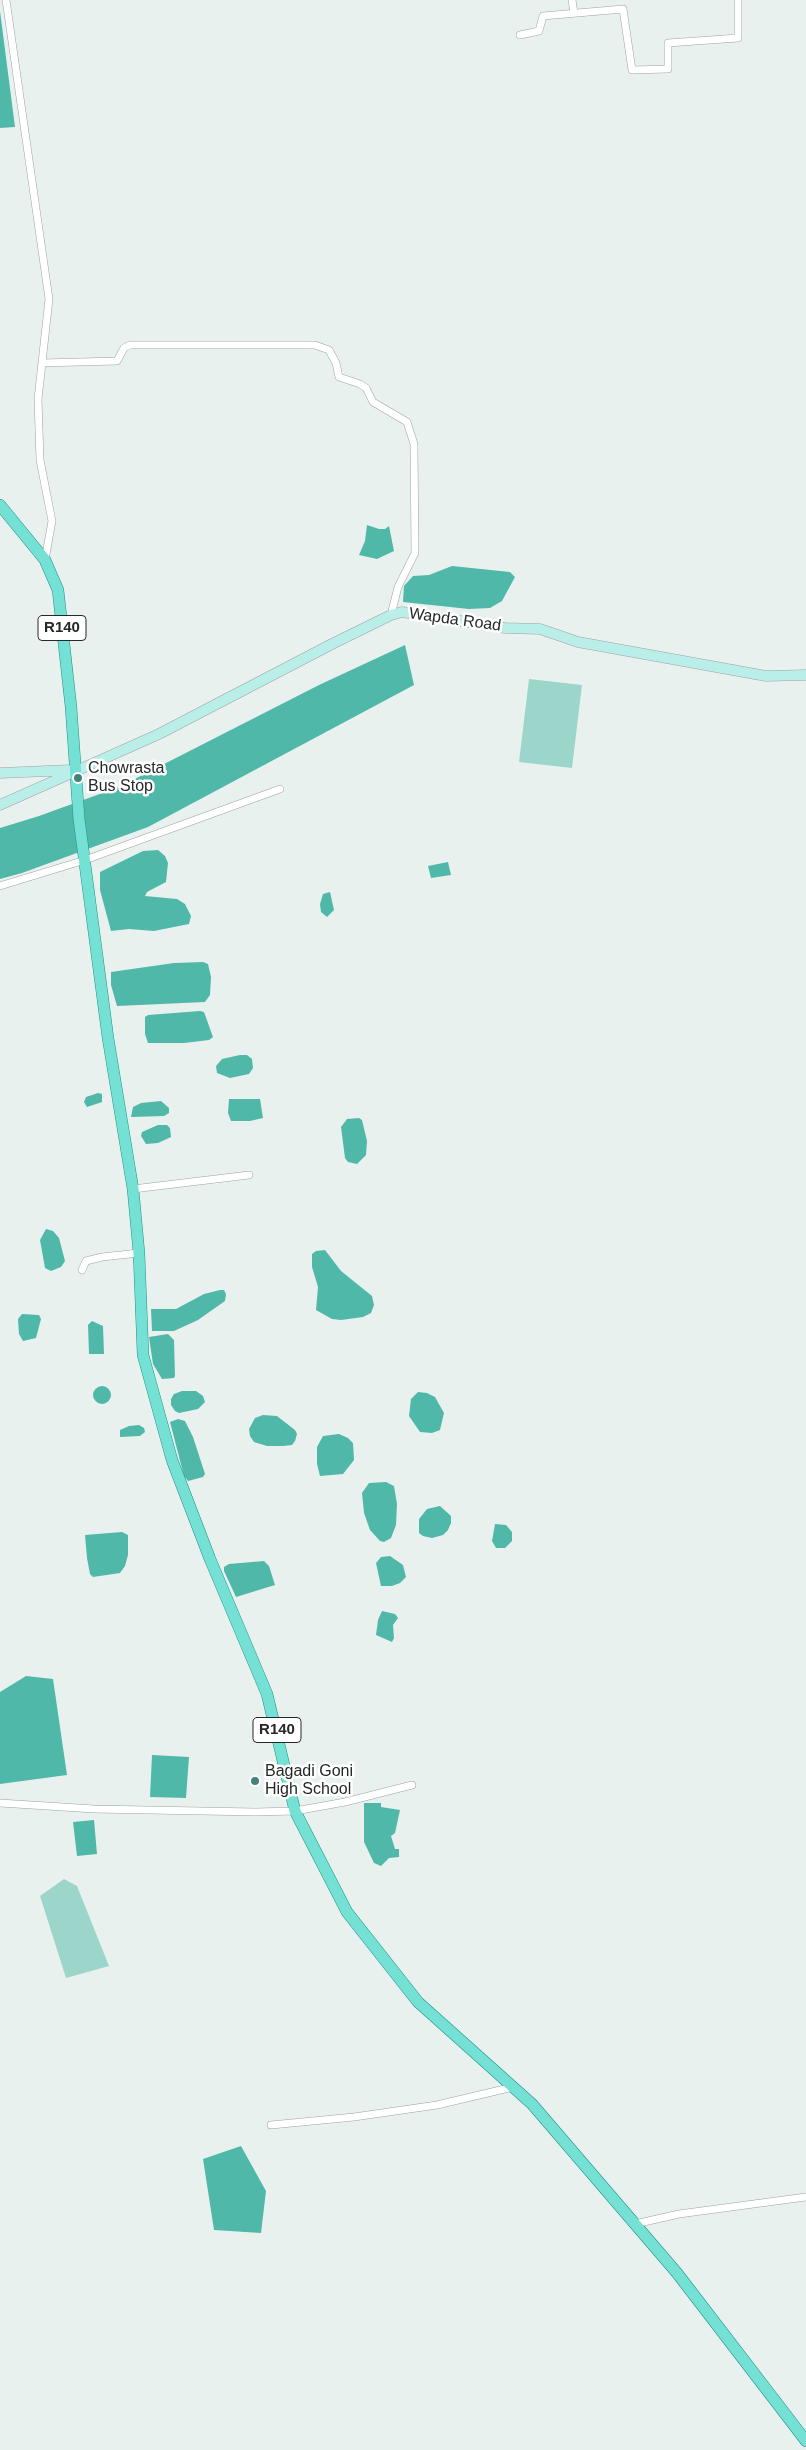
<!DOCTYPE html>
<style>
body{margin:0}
canvas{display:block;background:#e9f1ef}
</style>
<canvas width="806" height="2450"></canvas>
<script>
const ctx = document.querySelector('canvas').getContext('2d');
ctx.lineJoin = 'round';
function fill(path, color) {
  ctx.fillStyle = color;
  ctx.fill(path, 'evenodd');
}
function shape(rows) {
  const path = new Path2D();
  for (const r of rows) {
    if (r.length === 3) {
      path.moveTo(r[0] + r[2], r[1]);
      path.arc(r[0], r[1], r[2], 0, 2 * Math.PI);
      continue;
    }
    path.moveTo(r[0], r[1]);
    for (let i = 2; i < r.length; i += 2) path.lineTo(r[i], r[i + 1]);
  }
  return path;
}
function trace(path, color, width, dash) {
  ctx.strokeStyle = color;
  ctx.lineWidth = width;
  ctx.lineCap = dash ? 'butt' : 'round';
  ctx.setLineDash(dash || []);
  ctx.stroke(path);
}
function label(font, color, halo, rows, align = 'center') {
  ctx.font = font + ' Arial,sans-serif';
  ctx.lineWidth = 5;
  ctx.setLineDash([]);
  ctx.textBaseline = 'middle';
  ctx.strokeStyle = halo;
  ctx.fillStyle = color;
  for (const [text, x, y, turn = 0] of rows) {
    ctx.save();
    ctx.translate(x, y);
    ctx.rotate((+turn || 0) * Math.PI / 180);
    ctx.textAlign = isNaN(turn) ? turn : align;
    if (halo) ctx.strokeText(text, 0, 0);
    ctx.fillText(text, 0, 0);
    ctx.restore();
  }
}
fill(shape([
 [529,679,582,685,572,768,519,762],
 [64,1879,77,1886,109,1966,66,1978,40,1896]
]), '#9cd6cb');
fill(shape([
 [0,11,15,127,0,128],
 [367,525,379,529,385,529,389,526,394,551,377,559,359,555,365,541],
 [452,566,510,572,515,577,502,601,490,608,469,609,403,602,404,586,413,576,429,575],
 [405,645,414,685,148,827,22,873,0,879,0,828,39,816,119,787,319,685],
 [158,850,165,856,168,863,166,882,147,892,145,896,177,899,185,904,191,916,189,924,154,931,129,929,111,931,100,890,100,872,143,851],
 [448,862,451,875,431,878,428,866],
 [330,892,334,910,327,917,321,912,320,904,323,894],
 [203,962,208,964,211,977,210,995,205,1002,117,1006,111,985,111,972,174,963],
 [200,1011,204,1012,213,1037,209,1040,184,1043,148,1043,145,1034,145,1017,148,1015],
 [240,1055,247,1055,252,1059,253,1068,249,1074,230,1078,217,1073,216,1066,222,1059],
 [98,1093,102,1094,102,1102,87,1107,84,1102,86,1097],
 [229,1099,260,1099,263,1118,250,1121,231,1121,228,1113],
 [161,1101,169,1108,169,1113,164,1116,131,1117,133,1107,141,1103],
 [359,1118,362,1120,367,1141,366,1155,357,1164,348,1162,345,1158,341,1127,347,1119],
 [158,1125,167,1125,170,1128,171,1137,158,1143,146,1144,141,1136,142,1132],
 [46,1229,53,1231,59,1238,65,1261,61,1267,51,1271,45,1268,40,1240],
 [325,1250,341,1271,372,1296,374,1305,371,1313,363,1317,341,1320,332,1319,316,1310,318,1287,312,1267,312,1254,316,1251],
 [220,1290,224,1290,226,1294,225,1301,198,1320,174,1331,152,1331,151,1309,176,1309,204,1294],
 [22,1314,39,1315,41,1319,36,1338,23,1341,19,1334,18,1319],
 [92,1321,103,1326,104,1354,89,1354,88,1325],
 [168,1334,174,1340,175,1376,174,1378,162,1379,153,1364,149,1337],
 [102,1395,9],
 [182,1391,196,1391,203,1396,205,1402,198,1409,179,1413,175,1411,171,1405,171,1399,174,1394],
 [418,1392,427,1393,435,1397,444,1413,440,1430,432,1433,420,1432,409,1416,411,1399],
 [263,1415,277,1416,295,1430,297,1434,295,1441,292,1445,283,1446,267,1446,254,1442,250,1436,249,1429,255,1418],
 [178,1419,185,1421,193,1437,205,1474,203,1477,188,1481,184,1476,170,1422],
 [139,1425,144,1428,145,1432,140,1436,120,1437,120,1430,129,1426],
 [339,1434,348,1438,353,1443,354,1460,343,1474,320,1476,317,1464,317,1447,323,1436],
 [386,1482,394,1486,397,1504,396,1525,391,1538,384,1542,380,1541,370,1530,364,1513,362,1493,369,1483],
 [440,1506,451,1516,451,1523,448,1530,443,1535,432,1538,423,1536,419,1533,419,1519,427,1509],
 [495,1524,506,1525,512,1532,512,1541,505,1548,496,1548,492,1541],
 [122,1532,128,1535,128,1555,125,1566,120,1573,93,1577,90,1574,87,1558,85,1535],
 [390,1556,403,1565,406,1577,400,1583,392,1586,381,1586,376,1563,381,1557],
 [264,1561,269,1566,275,1585,236,1597,224,1571,224,1567,229,1564],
 [382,1611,395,1614,398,1618,393,1625,394,1638,392,1642,376,1635,378,1620],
 [26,1676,53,1679,67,1775,0,1784,0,1692],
 [152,1755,189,1757,186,1798,150,1797],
 [364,1803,381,1803,381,1807,400,1810,395,1833,391,1836,395,1849,399,1849,399,1857,389,1858,381,1866,374,1863,364,1842],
 [94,1820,97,1854,77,1856,73,1822],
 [241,2146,266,2191,261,2233,214,2230,203,2159]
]), '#50b8a9');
const minor = shape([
 [6,0,49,299,38,399,40,460,52,521,45,560],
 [572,0,574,13],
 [520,35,539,31,543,16,623,9,632,70,668,69,668,43,738,38,738,0],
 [42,363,117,361,124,348,130,345,315,345,329,350,336,363,339,377,360,384,366,388,373,402,407,422,414,444,415,553,398,587,391,615],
 [0,886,85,860,280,789],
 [133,1189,249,1175],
 [82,1270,86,1261,102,1257,139,1253],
 [0,1803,94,1809,255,1812,295,1811,345,1802,412,1785],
 [271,2125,354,2117,437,2105,513,2087],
 [635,2224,679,2214,806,2197]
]);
const secondary = shape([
 [0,773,71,770],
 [0,805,159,734,332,644,391,615,402,612,505,628,540,629,578,642,766,676,806,675]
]);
const primary = shape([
 [0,505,45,560,58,590,71,707,79,819,108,1038,133,1189,139,1253,143,1355,172,1460,210,1559,267,1694,295,1811,347,1912,418,2002,532,2104,677,2273,806,2441]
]);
trace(minor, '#9ba3a1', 8);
trace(secondary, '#9ba3a1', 11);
trace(primary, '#1d9285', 12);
trace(minor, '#fff', 7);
trace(secondary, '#baefe9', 10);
trace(primary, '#75e0d4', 11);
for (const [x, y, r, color] of [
 [78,778,5,"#40857a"],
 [255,1781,5,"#40857a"]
]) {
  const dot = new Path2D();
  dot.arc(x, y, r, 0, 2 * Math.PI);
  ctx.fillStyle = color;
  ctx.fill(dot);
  trace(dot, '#fff', 2);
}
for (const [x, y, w] of [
 [62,628,48],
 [277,1730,48]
]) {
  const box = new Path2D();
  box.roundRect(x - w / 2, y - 12.5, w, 25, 4);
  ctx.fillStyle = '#fff';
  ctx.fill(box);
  trace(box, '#252827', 1);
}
label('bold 15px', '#252827', null, [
 ["R140",62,628],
 ["R140",277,1730]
]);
label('16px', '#252827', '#fff', [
 ["Wapda Road",455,620,8]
]);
label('16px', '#252827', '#fff', [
 ["Chowrasta",88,769],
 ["Bus Stop",88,787],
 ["Bagadi Goni",265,1772],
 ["High School",265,1790]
], 'left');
</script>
